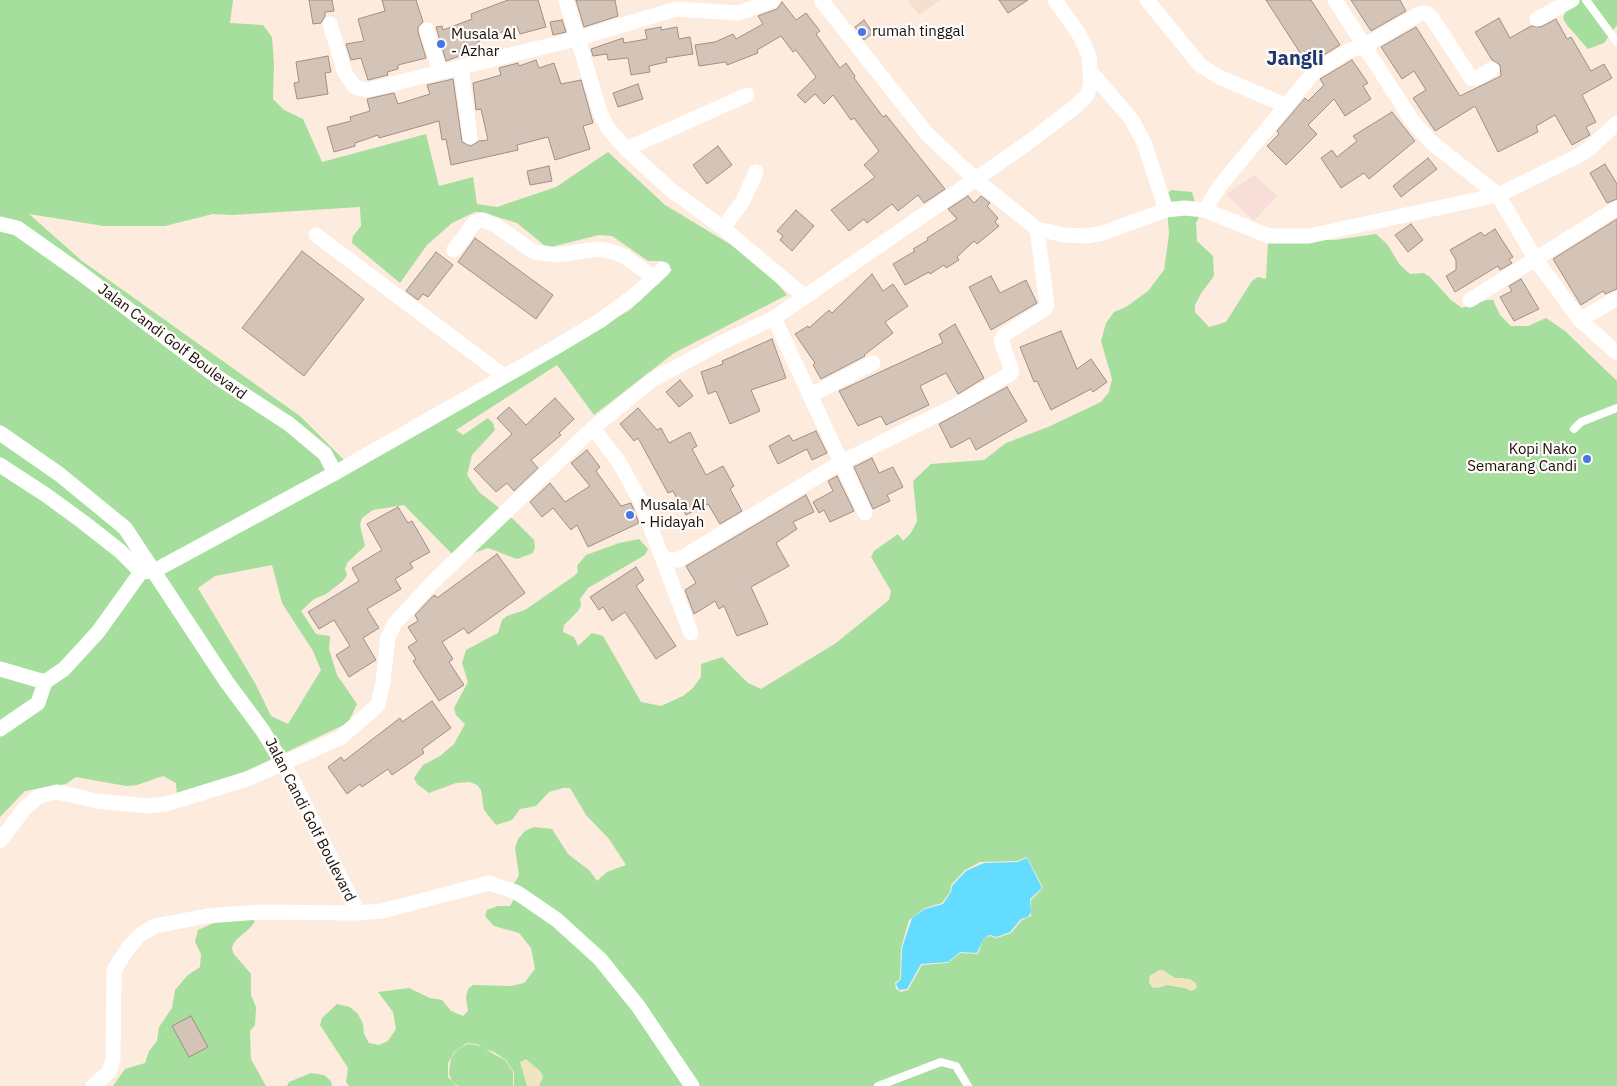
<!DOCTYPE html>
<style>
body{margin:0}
canvas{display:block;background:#fdebde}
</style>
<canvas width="1617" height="1086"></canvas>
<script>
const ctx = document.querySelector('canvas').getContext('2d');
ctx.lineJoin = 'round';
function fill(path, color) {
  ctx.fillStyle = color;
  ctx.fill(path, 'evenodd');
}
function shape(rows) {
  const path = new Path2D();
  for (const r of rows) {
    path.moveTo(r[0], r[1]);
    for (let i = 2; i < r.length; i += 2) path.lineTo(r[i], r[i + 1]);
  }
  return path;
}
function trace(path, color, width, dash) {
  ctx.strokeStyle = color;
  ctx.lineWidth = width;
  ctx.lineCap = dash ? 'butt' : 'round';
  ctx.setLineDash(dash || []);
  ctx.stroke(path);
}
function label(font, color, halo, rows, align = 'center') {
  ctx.font = font + ' "IBM Plex Sans",sans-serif';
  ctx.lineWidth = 4.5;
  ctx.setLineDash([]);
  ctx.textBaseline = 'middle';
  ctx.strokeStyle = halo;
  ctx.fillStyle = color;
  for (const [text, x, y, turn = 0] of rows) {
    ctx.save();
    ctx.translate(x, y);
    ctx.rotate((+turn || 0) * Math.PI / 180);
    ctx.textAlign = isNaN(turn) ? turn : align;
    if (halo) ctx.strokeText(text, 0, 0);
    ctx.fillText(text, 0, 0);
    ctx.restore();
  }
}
fill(shape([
 [1254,175,1277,196,1254,221,1226,194]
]), '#f8ded9');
fill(shape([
 [908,0,940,0,919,15]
]), '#f6dfcd');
fill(shape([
 [0,0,233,0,230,23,263,25,272,37,274,64,273,99,284,110,303,119,322,162,426,134,439,186,473,177,477,204,497,207,556,187,608,152,665,205,733,246,776,282,787,295,674,353,594,415,557,365,456,430,463,435,488,418,493,423,495,430,472,455,467,475,479,492,513,519,534,540,535,547,533,553,517,559,488,548,474,553,451,553,404,505,373,510,362,518,360,525,365,546,347,563,345,569,347,575,343,581,326,594,314,599,301,611,316,634,330,636,329,649,337,675,357,704,348,723,229,779,177,797,176,783,163,776,137,785,126,786,76,777,66,784,25,791,0,817],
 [360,207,361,226,353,236,352,243,400,283,427,245,452,223,475,212,481,212,517,223,544,245,551,247,599,235,612,236,648,261,661,261,672,270,630,310,354,470,300,416,82,261,29,214,104,226,165,226,213,214,232,215],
 [272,565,282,603,313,651,321,670,288,724,271,716,255,683,198,588,215,576],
 [1570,0,1617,0,1617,25,1604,43,1588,49,1566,24,1563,18],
 [1171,190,1192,192,1199,217,1196,223,1197,241,1213,256,1214,276,1202,292,1195,305,1195,312,1209,327,1226,322,1252,281,1258,277,1266,279,1268,243,1270,238,1335,240,1376,234,1387,244,1400,265,1410,274,1424,273,1430,277,1451,300,1462,308,1487,300,1493,300,1500,315,1511,326,1528,326,1546,318,1565,331,1617,381,1617,1086,514,1086,514,1072,506,1060,494,1052,484,1049,477,1044,467,1043,454,1052,448,1063,448,1077,456,1086,349,1086,346,1082,348,1068,320,1025,322,1018,337,1004,350,1007,358,1014,363,1024,364,1034,369,1043,379,1045,388,1041,396,1029,393,1012,378,992,409,988,430,998,442,1000,451,1011,463,1016,468,1011,466,997,468,989,473,985,511,986,524,983,535,969,531,948,519,933,494,926,485,916,487,910,498,906,510,906,518,892,514,884,519,875,515,848,518,839,525,831,534,827,552,829,568,854,590,871,597,881,607,872,626,865,609,839,586,815,570,788,563,788,549,792,536,806,520,809,512,820,496,825,484,810,481,790,477,785,470,782,456,783,429,793,417,784,414,778,423,765,440,756,454,744,465,724,456,715,454,708,468,682,462,663,466,650,498,633,502,620,507,616,525,610,574,576,578,572,577,566,586,555,619,543,639,539,648,549,645,555,588,588,580,599,581,605,578,611,564,625,563,632,574,637,578,646,592,633,603,636,641,702,661,706,683,696,693,688,701,677,701,664,722,657,748,683,761,689,836,643,889,600,891,591,871,557,874,551,898,534,903,541,911,533,917,521,913,481,931,464,984,460,1006,443,1048,427,1101,402,1109,392,1112,379,1101,341,1106,323,1114,312,1126,307,1148,291,1164,270,1169,234,1166,195],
 [1027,857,1043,888,1031,900,1031,916,1022,920,1011,933,997,938,990,936,984,938,978,954,960,953,948,963,922,965,908,990,901,992,896,989,895,983,900,979,901,948,909,920,925,908,942,903,950,892,951,885,965,870,980,862,1018,861],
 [1160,970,1175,978,1183,978,1192,991,1185,988,1167,985,1157,988,1149,982,1150,976],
 [249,918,255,921,251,927,236,940,232,947,233,953,251,974,251,995,256,1007,255,1025,250,1031,251,1059,266,1086,113,1086,125,1069,145,1063,149,1051,157,1041,159,1027,172,1008,175,990,188,975,200,967,201,954,195,942,198,930,216,922],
 [467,1044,477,1045,505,1060,513,1072,513,1086,458,1086,452,1082,449,1073,451,1058,456,1051],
 [311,1073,324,1075,331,1081,332,1086,287,1086,289,1082]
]), '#a5de9d');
fill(shape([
 [1163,970,1175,978,1190,979,1196,983,1197,988,1192,991,1185,988,1167,985,1153,988,1149,983,1151,975],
 [526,1059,541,1072,543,1077,539,1086,527,1086,520,1062]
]), '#efe5c0');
fill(shape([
 [1027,858,1042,888,1030,899,1031,912,1028,917,1021,919,1010,932,997,937,990,935,984,938,977,953,960,952,948,962,921,964,907,989,899,990,896,984,901,979,902,948,912,918,925,909,943,904,951,892,952,886,966,871,984,863,1018,862]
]), '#63dcff');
const building = shape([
 [309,0,332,0,334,11,325,12,325,16,321,23,313,24,309,0],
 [382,0,416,0,423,22,418,27,418,32,426,58,398,65,398,69,387,72,388,75,368,80,361,58,351,60,346,44,364,41,358,19,385,11,382,0],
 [508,0,538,0,546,27,520,34,517,26,477,42,479,49,446,61,436,27,442,26,443,30,472,19,471,14,508,0],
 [576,0,615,0,618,16,584,27,576,0],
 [999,0,1028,0,1008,13,999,0],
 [1266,0,1311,0,1340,45,1308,65,1266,0],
 [1351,0,1400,0,1406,11,1371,31,1351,0],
 [782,2,796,20,806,13,820,31,816,34,840,68,846,63,855,76,854,78,883,117,886,115,945,189,924,203,918,195,898,211,892,204,867,223,864,219,849,231,831,210,875,177,864,165,879,151,854,118,851,120,833,95,824,104,815,94,805,103,797,95,816,77,796,50,793,52,781,36,757,50,758,53,727,65,726,62,699,66,695,45,715,42,733,34,736,39,763,24,758,16,777,9,782,2],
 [1499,18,1510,38,1531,26,1541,27,1556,19,1567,39,1571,37,1591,71,1604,64,1612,78,1582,95,1596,122,1586,127,1590,135,1572,145,1555,115,1536,126,1538,132,1498,152,1475,106,1435,131,1413,98,1426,90,1414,71,1402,79,1381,47,1416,27,1460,96,1501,76,1500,65,1492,60,1475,32,1499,18],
 [562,20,566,32,553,35,550,22,562,20],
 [864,20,873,33,864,40,855,27,864,20],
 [661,27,661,30,677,27,679,39,690,37,693,54,666,58,667,62,649,66,650,72,631,75,628,58,608,60,607,54,593,56,591,49,623,38,624,43,647,39,645,30,661,27],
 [328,56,331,72,325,73,328,94,297,99,294,83,299,82,296,62,328,56],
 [536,60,539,68,554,63,561,84,581,80,593,123,583,126,590,149,555,160,548,137,517,145,518,150,451,165,446,139,442,140,439,121,379,138,378,135,355,143,355,146,334,152,327,127,351,121,350,117,370,111,367,99,394,93,398,104,430,94,427,85,453,79,462,142,471,146,479,141,488,140,481,109,476,110,473,83,501,75,499,68,518,63,519,66,536,60],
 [1352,60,1368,83,1363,86,1371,99,1345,116,1334,99,1308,125,1317,134,1286,165,1267,146,1279,134,1277,131,1305,98,1308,101,1324,85,1320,79,1352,60],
 [638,84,643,99,618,107,613,93,638,84],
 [1392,112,1415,141,1369,179,1364,173,1341,188,1321,158,1332,150,1337,157,1357,141,1353,136,1392,112],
 [718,146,732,165,707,184,693,165,718,146],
 [1428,158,1437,169,1401,197,1393,186,1428,158],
 [1605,164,1617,184,1617,199,1607,203,1590,173,1605,164],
 [549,166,552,181,530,185,527,171,549,166],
 [968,196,974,203,981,196,990,203,987,206,998,218,995,222,999,226,977,244,974,241,957,257,959,260,946,268,944,265,930,274,929,272,905,285,893,264,915,251,913,249,928,240,927,238,957,219,948,209,968,196],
 [796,210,814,226,792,251,780,240,783,236,777,231,796,210],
 [1617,219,1617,289,1605,294,1603,291,1581,305,1553,259,1617,219],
 [1411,224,1423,240,1408,252,1395,235,1411,224],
 [1495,229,1513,257,1509,259,1512,263,1500,270,1498,266,1455,292,1446,276,1456,270,1456,260,1450,250,1481,232,1484,236,1495,229],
 [475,238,553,295,536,319,458,262,475,238],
 [302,251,364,299,304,376,242,328,302,251],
 [436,252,453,265,428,297,423,294,418,300,406,291,436,252],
 [872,274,883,291,893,284,908,306,885,322,893,333,864,355,865,356,821,379,813,365,815,363,795,334,808,326,809,328,829,310,832,313,872,274],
 [991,276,1000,293,1026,280,1037,303,991,330,969,287,991,276],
 [1521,279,1539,309,1514,321,1500,297,1512,291,1509,286,1521,279],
 [955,324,984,378,958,394,946,373,920,386,929,405,886,425,881,416,858,426,839,391,943,343,939,334,955,324],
 [1061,331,1077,369,1091,359,1107,382,1093,392,1091,389,1051,410,1037,381,1034,382,1020,347,1061,331],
 [772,339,786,378,751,390,760,411,730,424,716,391,708,394,701,372,723,364,722,361,772,339],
 [680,380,693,396,679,407,666,392,680,380],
 [1007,387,1027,421,976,450,970,438,951,448,939,424,1007,387],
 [555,398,574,419,559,433,561,435,531,460,538,468,514,491,507,483,496,492,474,469,512,434,497,418,509,407,526,425,555,398],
 [638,408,657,430,661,428,669,443,690,432,697,446,692,449,706,475,723,466,734,486,730,489,742,511,720,524,708,504,686,515,673,491,668,493,638,438,634,441,620,424,638,408],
 [816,431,827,453,812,460,807,449,778,464,769,446,789,435,793,441,816,431],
 [587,450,600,467,596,471,621,506,631,503,639,523,588,547,577,525,571,530,553,508,542,517,530,502,550,483,565,502,590,486,571,463,587,450],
 [872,458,879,473,893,467,903,487,887,495,890,501,873,509,854,467,872,458],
 [837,476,854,511,830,522,824,510,819,513,813,502,833,491,828,481,837,476],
 [806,495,814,512,793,522,797,529,776,543,789,566,751,587,768,624,737,636,724,606,719,609,715,601,694,614,685,590,696,583,686,566,806,495],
 [398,507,408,523,412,521,430,552,410,563,413,568,395,579,401,589,367,609,379,628,363,638,376,660,349,677,336,655,350,646,334,620,319,629,308,612,359,581,352,568,382,550,367,524,398,507],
 [497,554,525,593,468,634,464,628,442,642,453,659,449,662,464,685,439,701,413,661,416,659,408,647,417,641,408,627,418,621,415,615,433,596,435,595,437,598,497,554],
 [636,567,644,580,636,586,676,646,656,659,625,612,612,621,603,607,599,610,590,597,636,567],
 [432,701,451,728,422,749,424,753,392,775,388,769,362,787,360,784,347,794,328,767,341,757,344,761,400,718,402,722,432,701],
 [191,1016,208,1047,189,1057,172,1026,191,1016]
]);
fill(building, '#d4c3b7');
trace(building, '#a08f84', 1);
trace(shape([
 [1586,0,1617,42],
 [1574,429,1581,422,1617,408],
 [878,1086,941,1062,956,1066,968,1086]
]), '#fff', 8);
trace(shape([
 [566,0,600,112,607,127,626,149,671,190,723,228,805,297],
 [821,0,927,134,975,179,1037,229,1064,235,1086,236,1103,233,1166,210,1184,208,1205,210,1269,236,1309,236,1498,195,1576,157,1589,149,1617,123],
 [1147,0,1200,65,1219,77,1285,105],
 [1335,0,1411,119,1431,142,1498,195,1536,260,1580,320,1617,353],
 [1537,19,1572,0],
 [330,24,345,73,355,87,367,90,576,39,676,9,739,13,773,0],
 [427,30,440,72],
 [461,67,470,137],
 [1091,72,1132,120,1145,145,1166,210],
 [626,149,747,95],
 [1205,210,1219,187,1314,72,1348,51,1364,46,1419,14,1426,13,1432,18,1471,78,1477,78,1492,69],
 [0,224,17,228,78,271,220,379,289,424,325,454,335,473],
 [723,228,743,201,756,172],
 [316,235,504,376],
 [454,250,474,223,483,220,495,225,534,252,557,255,598,249,610,251,624,256,654,278],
 [1470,300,1617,208],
 [774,318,865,513],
 [1580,320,1617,298],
 [811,395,873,363],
 [593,428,619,462,642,504,661,555,669,560,678,560,842,462,957,405,1010,374,1012,371,1001,341,1005,334,1045,309,1047,305,1037,229],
 [0,433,59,474,125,528,226,681,263,731,293,781,358,913],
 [0,465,46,495,83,522,120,551,141,572],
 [661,555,691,633],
 [0,669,45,682,64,669,98,632,141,572,154,571,335,473,556,347,601,320,635,295,663,269],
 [0,729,38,703,45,682],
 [0,841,25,808,39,796,57,792,97,801,148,806,166,804,250,778,340,738,378,705,383,682,388,637,395,623,434,581,593,428,652,380,721,343,774,318,1025,145,1076,106,1087,95,1091,85,1089,56,1080,36,1055,0],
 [93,1086,109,1072,113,1060,114,970,128,948,141,934,155,926,207,916,259,912,358,913,382,911,489,883,516,892,525,898,557,920,600,959,638,1006,692,1086]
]), '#fff', 15);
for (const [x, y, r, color] of [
 [862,32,5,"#4575e7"],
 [441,44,5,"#4575e7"],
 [1587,459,5,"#4575e7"],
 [630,515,5,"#4575e7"]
]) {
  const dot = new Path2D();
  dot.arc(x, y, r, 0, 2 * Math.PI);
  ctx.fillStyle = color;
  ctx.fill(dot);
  trace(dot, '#fffbf9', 2);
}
label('15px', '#140f0a', '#fffbf9', [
 ["rumah tinggal",872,32],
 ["Musala Al",451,35],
 ["- Azhar",451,52],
 ["Kopi Nako",1577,450,"right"],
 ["Semarang Candi",1577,467,"right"],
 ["Musala Al",640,506],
 ["- Hidayah",640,523]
], 'left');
label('15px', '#140f0a', '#fffbf9', [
 ["Jalan Candi Golf Boulevard",172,342,37],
 ["Jalan Candi Golf Boulevard",310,820,63]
]);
label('bold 20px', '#20386f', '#fffbf9', [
 ["Jangli",1295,59]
]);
</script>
